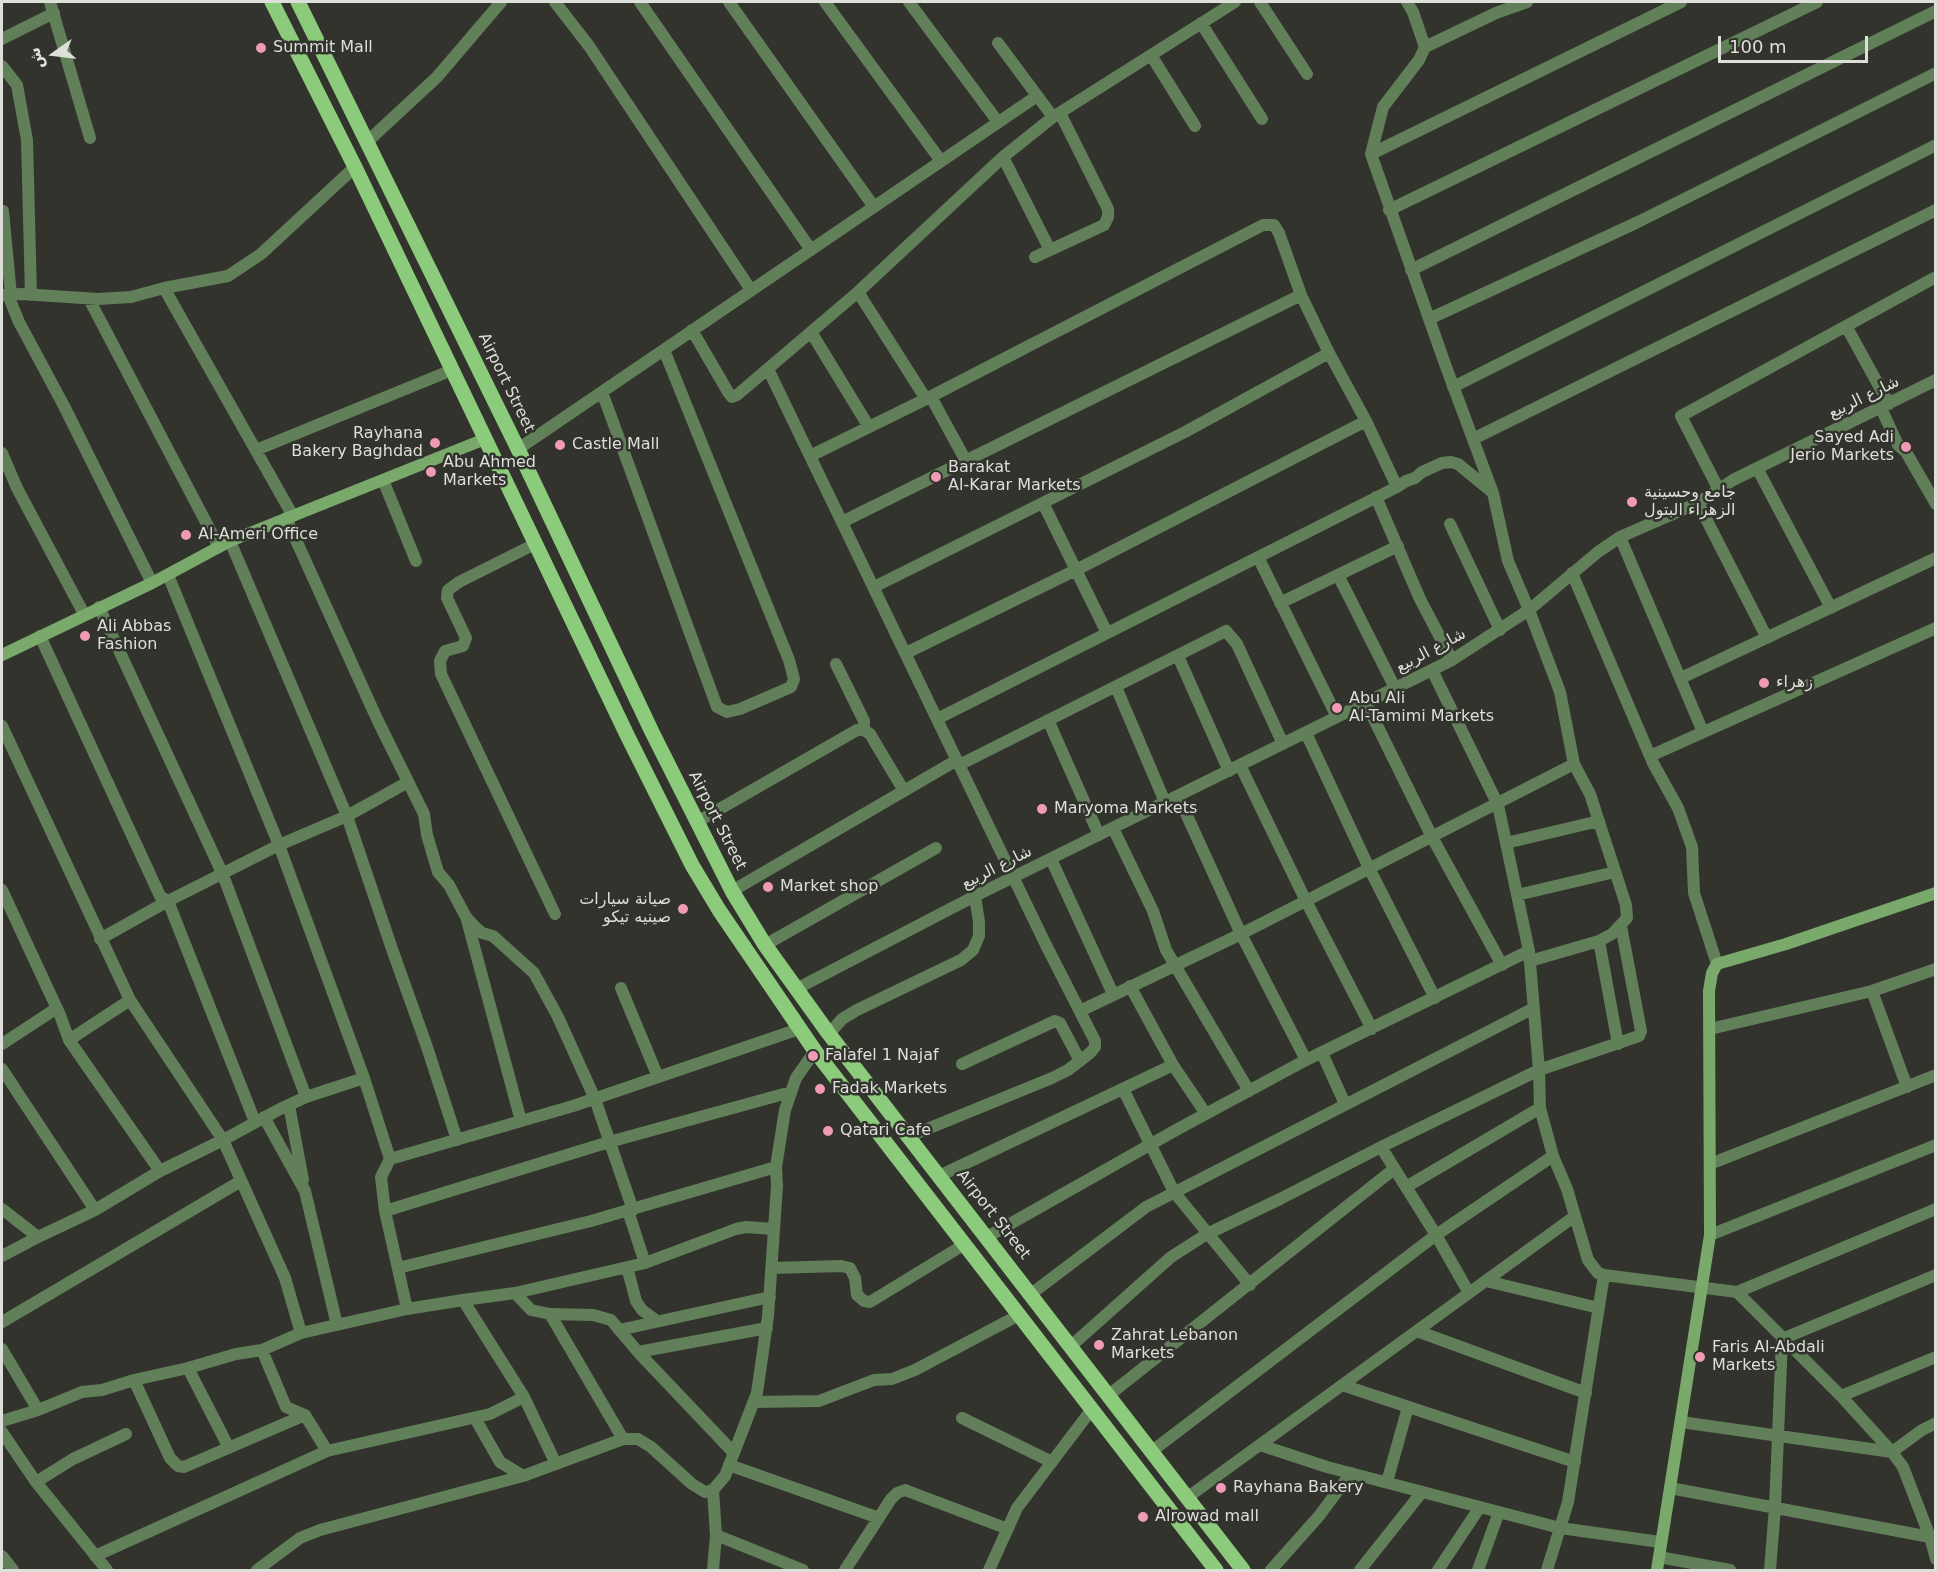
<!DOCTYPE html>
<meta charset="utf-8">
<style>
body{margin:0}
#map{position:relative;width:1937px;height:1572px;overflow:hidden;background:#32332d;font-family:"DejaVu Sans","Noto Sans Arabic",sans-serif}
canvas{display:block}
.frame{position:absolute;inset:0;border:3px solid #dedfdb;pointer-events:none}
.north{position:absolute;left:24px;top:24px;width:60px;height:60px;-webkit-text-stroke:4px #32332d;paint-order:stroke;rotate:256deg;font-size:16px;font-weight:700;line-height:24px;text-align:center;color:#dedfdb}
.north::after{content:'';display:block;margin:auto;width:21px;height:27px;background:#dedfdb;clip-path:polygon(50% 0,100% 100%,50% 72%,0 100%)}
.scale{position:absolute;left:1718px;top:36px;width:150px;height:27px;box-sizing:border-box;border:3px solid #dedfdb;border-top:0;padding-left:8px;font-size:18px;line-height:21px;white-space:nowrap;color:#dedfdb;-webkit-text-stroke:4px #32332d;paint-order:stroke}
</style>
<div id="map">
<canvas width="1937" height="1572"></canvas>
<div class="frame"></div>
<div class="north">ش</div>
<div class="scale">100 m</div>
</div>
<script>
const ctx = document.querySelector('canvas').getContext('2d');
ctx.lineJoin = 'round';
function shape(rows) {
  const path = new Path2D();
  for (const r of rows) {
    path.moveTo(r[0], r[1]);
    for (let i = 2; i < r.length; i += 2) path.lineTo(r[i], r[i + 1]);
  }
  return path;
}
function trace(path, color, width, dash) {
  ctx.strokeStyle = color;
  ctx.lineWidth = width;
  ctx.lineCap = dash ? 'butt' : 'round';
  ctx.setLineDash(dash || []);
  ctx.stroke(path);
}
function label(font, color, halo, rows, align = 'center') {
  ctx.font = font + ' "DejaVu Sans","Noto Sans Arabic",sans-serif';
  ctx.lineWidth = 5;
  ctx.setLineDash([]);
  ctx.textBaseline = 'middle';
  ctx.strokeStyle = halo;
  ctx.fillStyle = color;
  for (const [text, x, y, turn = 0] of rows) {
    ctx.save();
    ctx.translate(x, y);
    ctx.rotate((+turn || 0) * Math.PI / 180);
    ctx.textAlign = isNaN(turn) ? turn : align;
    if (halo) ctx.strokeText(text, 0, 0);
    ctx.fillText(text, 0, 0);
    ctx.restore();
  }
}
trace(shape([
 [50,2,90,138],
 [555,2,589,46,751,290],
 [640,2,811,250],
 [729,2,874,207],
 [825,2,941,161],
 [909,2,998,122],
 [1260,2,1307,74],
 [1407,2,1413,12,1425,47,1419,60,1383,107,1371,154,1445,364,1493,493,1508,561,1529,610,1560,692,1574,764,1590,794,1626,905,1627,918,1612,934,1599,941,1530,961],
 [1201,23,1262,119],
 [2,39,54,13],
 [998,43,1053,117],
 [1425,47,1496,13,1527,2],
 [1151,55,1195,126],
 [2,66,17,85,27,140,31,295],
 [368,141,437,77,501,2],
 [1371,154,1681,2],
 [1003,157,1050,250],
 [1389,210,1817,2],
 [3,211,11,295],
 [1035,257,1104,225,1108,217,1108,209,1060,113],
 [1411,270,1936,11],
 [164,288,293,516],
 [858,292,926,399],
 [2,295,22,294,98,299,131,297,164,288,228,276,261,254,355,167],
 [8,295,19,322,64,406,152,583],
 [89,299,219,547],
 [1429,319,1638,222,1936,73],
 [1846,326,1889,404],
 [692,330,728,392,732,397,737,395,858,292,1003,157,1053,117,1235,2],
 [811,332,869,427],
 [768,369,1046,945,1095,1041,1095,1047,1090,1053,1068,1070,1052,1078,910,1136],
 [1453,387,1936,145],
 [602,392,717,707,727,712,740,709,791,687,794,679,789,660,664,350],
 [931,397,966,461],
 [1881,408,1898,445,1906,452,1936,504],
 [1473,439,1936,210],
 [518,449,1037,96],
 [256,450,452,370],
 [2,453,17,488,84,614],
 [810,456,926,399,1263,225,1274,225,1279,233,1301,295,1329,353],
 [1757,468,1831,608],
 [383,480,416,561],
 [1719,490,1681,416,1936,277],
 [1376,497,1420,599,1452,660],
 [1043,503,1107,633],
 [1698,503,1767,638],
 [286,518,377,719,424,814,427,835,438,872,449,885,466,917,474,926,482,933,493,936,534,973,558,1017,595,1099,633,1210],
 [842,522,1301,295],
 [1450,524,1500,630],
 [1620,537,1703,732],
 [230,541,347,816,392,949,427,1047,457,1140],
 [535,544,459,582,448,590,447,598,466,638,463,646,445,651,440,661,441,674,555,914],
 [1258,557,1337,717],
 [1572,573,1653,763,1678,808,1692,847,1694,893,1717,964],
 [168,575,279,845,364,1078,390,1159],
 [1338,575,1395,688],
 [874,587,1185,432,1329,353,1366,421,1397,487,1406,481,1415,478,1422,472,1442,463,1451,462,1458,464,1491,491],
 [1280,603,1398,546],
 [99,607,223,875,306,1097],
 [40,636,160,896,168,901,255,1122],
 [906,653,1076,570,1366,421],
 [1178,656,1229,771],
 [836,664,864,721,864,730],
 [1432,670,1498,805,1529,951,1539,1070,1540,1108,1553,1156,1567,1189,1588,1260,1598,1273,1604,1275,1737,1292,1841,1396,1892,1452,1903,1467,1930,1537,1936,1559],
 [1681,678,1936,558],
 [1116,687,1165,802],
 [1366,703,1432,837,1502,965],
 [937,719,1397,487],
 [1048,720,1099,835],
 [2,726,130,1000,223,1140,285,1278,301,1333],
 [1306,733,1369,868,1435,998],
 [1650,756,1936,628],
 [959,765,1226,631,1237,644,1283,744],
 [1240,765,1305,899,1372,1029],
 [1178,796,1241,934,1306,1060],
 [697,822,857,730,864,730,870,734,904,791],
 [1113,828,1153,911,1166,950,1249,1091],
 [1506,843,1599,821],
 [1051,859,1113,994],
 [2,890,60,1015,69,1040,160,1171],
 [732,891,957,760],
 [1517,895,1615,872],
 [467,920,521,1121],
 [100,939,168,901,279,845,347,816,408,782],
 [1599,941,1618,1044],
 [765,945,936,848],
 [1130,986,1173,1065,1206,1114],
 [621,988,658,1077],
 [796,989,975,896,1452,660,1529,610,1598,552,1620,537,1698,503,1733,480,1936,380],
 [1872,991,1907,1087],
 [1080,1011,1241,934,1574,764],
 [1710,1029,1872,991,1936,969],
 [829,1034,842,1019,857,1010,961,960,973,950,979,936,979,922,975,896],
 [69,1040,130,1000],
 [2,1044,57,1008],
 [1322,1053,1345,1104],
 [962,1064,1055,1021,1060,1023,1080,1061],
 [2,1069,95,1210],
 [1123,1089,1174,1192,1250,1285],
 [289,1105,303,1180],
 [264,1117,305,1191,337,1325],
 [1381,1147,1436,1235,1469,1293],
 [1710,1164,1936,1075],
 [939,1176,1173,1065],
 [1406,1187,1540,1108],
 [2,1209,38,1237,95,1210,160,1171,223,1140,280,1109,306,1097,364,1078],
 [385,1211,609,1142,791,1092],
 [628,1211,645,1263],
 [1710,1235,1936,1145],
 [987,1237,1176,1130,1306,1060,1529,951],
 [2,1256,38,1237],
 [627,1267,636,1301,642,1310,657,1321],
 [398,1268,591,1221,776,1167],
 [772,1268,841,1266,850,1268,855,1278,857,1295,864,1301,870,1302,965,1244],
 [1486,1281,1599,1308],
 [1737,1292,1936,1209],
 [515,1293,531,1310,550,1314,593,1315,611,1320,638,1352,734,1453],
 [1031,1294,1146,1207,1534,1008],
 [463,1300,515,1293,645,1263,736,1229,746,1227,773,1229],
 [407,1309,385,1211,381,1177,390,1159,573,1106,799,1029],
 [550,1314,623,1439],
 [2,1322,241,1181],
 [619,1330,770,1297],
 [1417,1331,1586,1393],
 [1071,1346,1171,1257,1207,1234,1280,1199,1381,1147,1539,1070,1639,1036,1641,1031,1621,926],
 [2,1349,38,1410],
 [262,1350,286,1407,305,1415,327,1451],
 [638,1352,767,1328],
 [188,1368,229,1448],
 [134,1380,170,1458,178,1466,184,1467,305,1415],
 [1342,1385,1575,1462],
 [1109,1395,1394,1169],
 [1841,1396,1936,1357],
 [754,1402,819,1401,874,1380,892,1379,915,1370,1019,1315],
 [475,1418,500,1462,523,1476],
 [962,1418,1052,1462],
 [2,1421,38,1410,82,1392,102,1390,134,1380,188,1368,236,1354,262,1350,301,1333,407,1309,463,1300,524,1397,556,1464],
 [1681,1422,1892,1452,1922,1430,1936,1423],
 [2,1432,36,1482,107,1570],
 [1260,1445,1327,1467,1560,1528,1660,1542],
 [1152,1451,1436,1235,1553,1156],
 [729,1465,879,1518],
 [36,1482,73,1459,126,1434],
 [1387,1482,1408,1407],
 [1670,1488,1930,1537],
 [713,1490,716,1535,713,1570],
 [1188,1497,1575,1216],
 [716,1535,803,1570],
 [2,1556,13,1570],
 [95,1556,327,1451,490,1414,524,1397],
 [1659,1557,1730,1570],
 [257,1570,300,1538,320,1530,523,1476,623,1439,638,1439,651,1447,692,1484,705,1492,713,1490,725,1476,757,1393,768,1316,777,1186,776,1167,785,1110,796,1078,815,1051],
 [845,1570,891,1499,897,1493,905,1490,1008,1529],
 [989,1570,1017,1508,1092,1409],
 [1271,1570,1319,1516,1351,1473],
 [1360,1570,1422,1492],
 [1438,1570,1480,1507],
 [1478,1570,1499,1512],
 [1547,1570,1568,1502,1604,1275],
 [1770,1570,1775,1507,1782,1339,1936,1275]
]), '#617f59', 12);
trace(shape([
 [2,655,152,583,230,541,485,439],
 [1657,1570,1710,1235,1709,991,1712,973,1717,964,1786,944,1936,893]
]), '#79aa6c', 12);
trace(shape([
 [272,2,355,167,628,737,692,865,719,910,815,1051,1216,1570],
 [298,2,518,449,652,732,732,891,765,945,829,1034,1243,1570]
]), '#8ccb7b', 15);
for (const [x, y, r, color] of [
 [261,48,6,"#f09ab6"],
 [435,443,6,"#f09ab6"],
 [560,445,6,"#f09ab6"],
 [1906,447,6,"#f09ab6"],
 [431,472,6,"#f09ab6"],
 [936,477,6,"#f09ab6"],
 [1632,502,6,"#f09ab6"],
 [186,535,6,"#f09ab6"],
 [85,636,6,"#f09ab6"],
 [1764,683,6,"#f09ab6"],
 [1337,708,6,"#f09ab6"],
 [1042,809,6,"#f09ab6"],
 [768,887,6,"#f09ab6"],
 [683,909,6,"#f09ab6"],
 [813,1056,6,"#f09ab6"],
 [820,1089,6,"#f09ab6"],
 [828,1131,6,"#f09ab6"],
 [1099,1345,6,"#f09ab6"],
 [1700,1357,6,"#f09ab6"],
 [1221,1488,6,"#f09ab6"],
 [1143,1517,6,"#f09ab6"]
]) {
  const dot = new Path2D();
  dot.arc(x, y, r, 0, 2 * Math.PI);
  ctx.fillStyle = color;
  ctx.fill(dot);
  trace(dot, '#32332d', 2);
}
label('16px', '#dedfdb', '#32332d', [
 ["Summit Mall",273,48],
 ["Rayhana",423,434,"right"],
 ["Bakery Baghdad",423,452,"right"],
 ["Sayed Adi",1894,438,"right"],
 ["Jerio Markets",1894,456,"right"],
 ["Castle Mall",572,445],
 ["Abu Ahmed",443,463],
 ["Markets",443,481],
 ["Barakat",948,468],
 ["Al-Karar Markets",948,486],
 ["جامع وحسينية",1644,493],
 ["الزهراء البتول",1644,511],
 ["Al-Ameri Office",198,535],
 ["Ali Abbas",97,627],
 ["Fashion",97,645],
 ["زهراء",1776,683],
 ["Abu Ali",1349,699],
 ["Al-Tamimi Markets",1349,717],
 ["Maryoma Markets",1054,809],
 ["Market shop",780,887],
 ["صيانة سيارات",671,900,"right"],
 ["صينيه تيكو",671,918,"right"],
 ["Falafel 1 Najaf",825,1056],
 ["Fadak Markets",832,1089],
 ["Qatari Cafe",840,1131],
 ["Zahrat Lebanon",1111,1336],
 ["Markets",1111,1354],
 ["Faris Al-Abdali",1712,1348],
 ["Markets",1712,1366],
 ["Rayhana Bakery",1233,1488],
 ["Alrowad mall",1155,1517]
], 'left');
label('16px', '#dedfdb', '#32332d', [
 ["Airport Street",506,383,64],
 ["شارع الربيع",1864,398,-26],
 ["شارع الربيع",1431,651,-28],
 ["Airport Street",717,821,63],
 ["شارع الربيع",997,868,-27],
 ["Airport Street",993,1215,52]
]);
</script>
